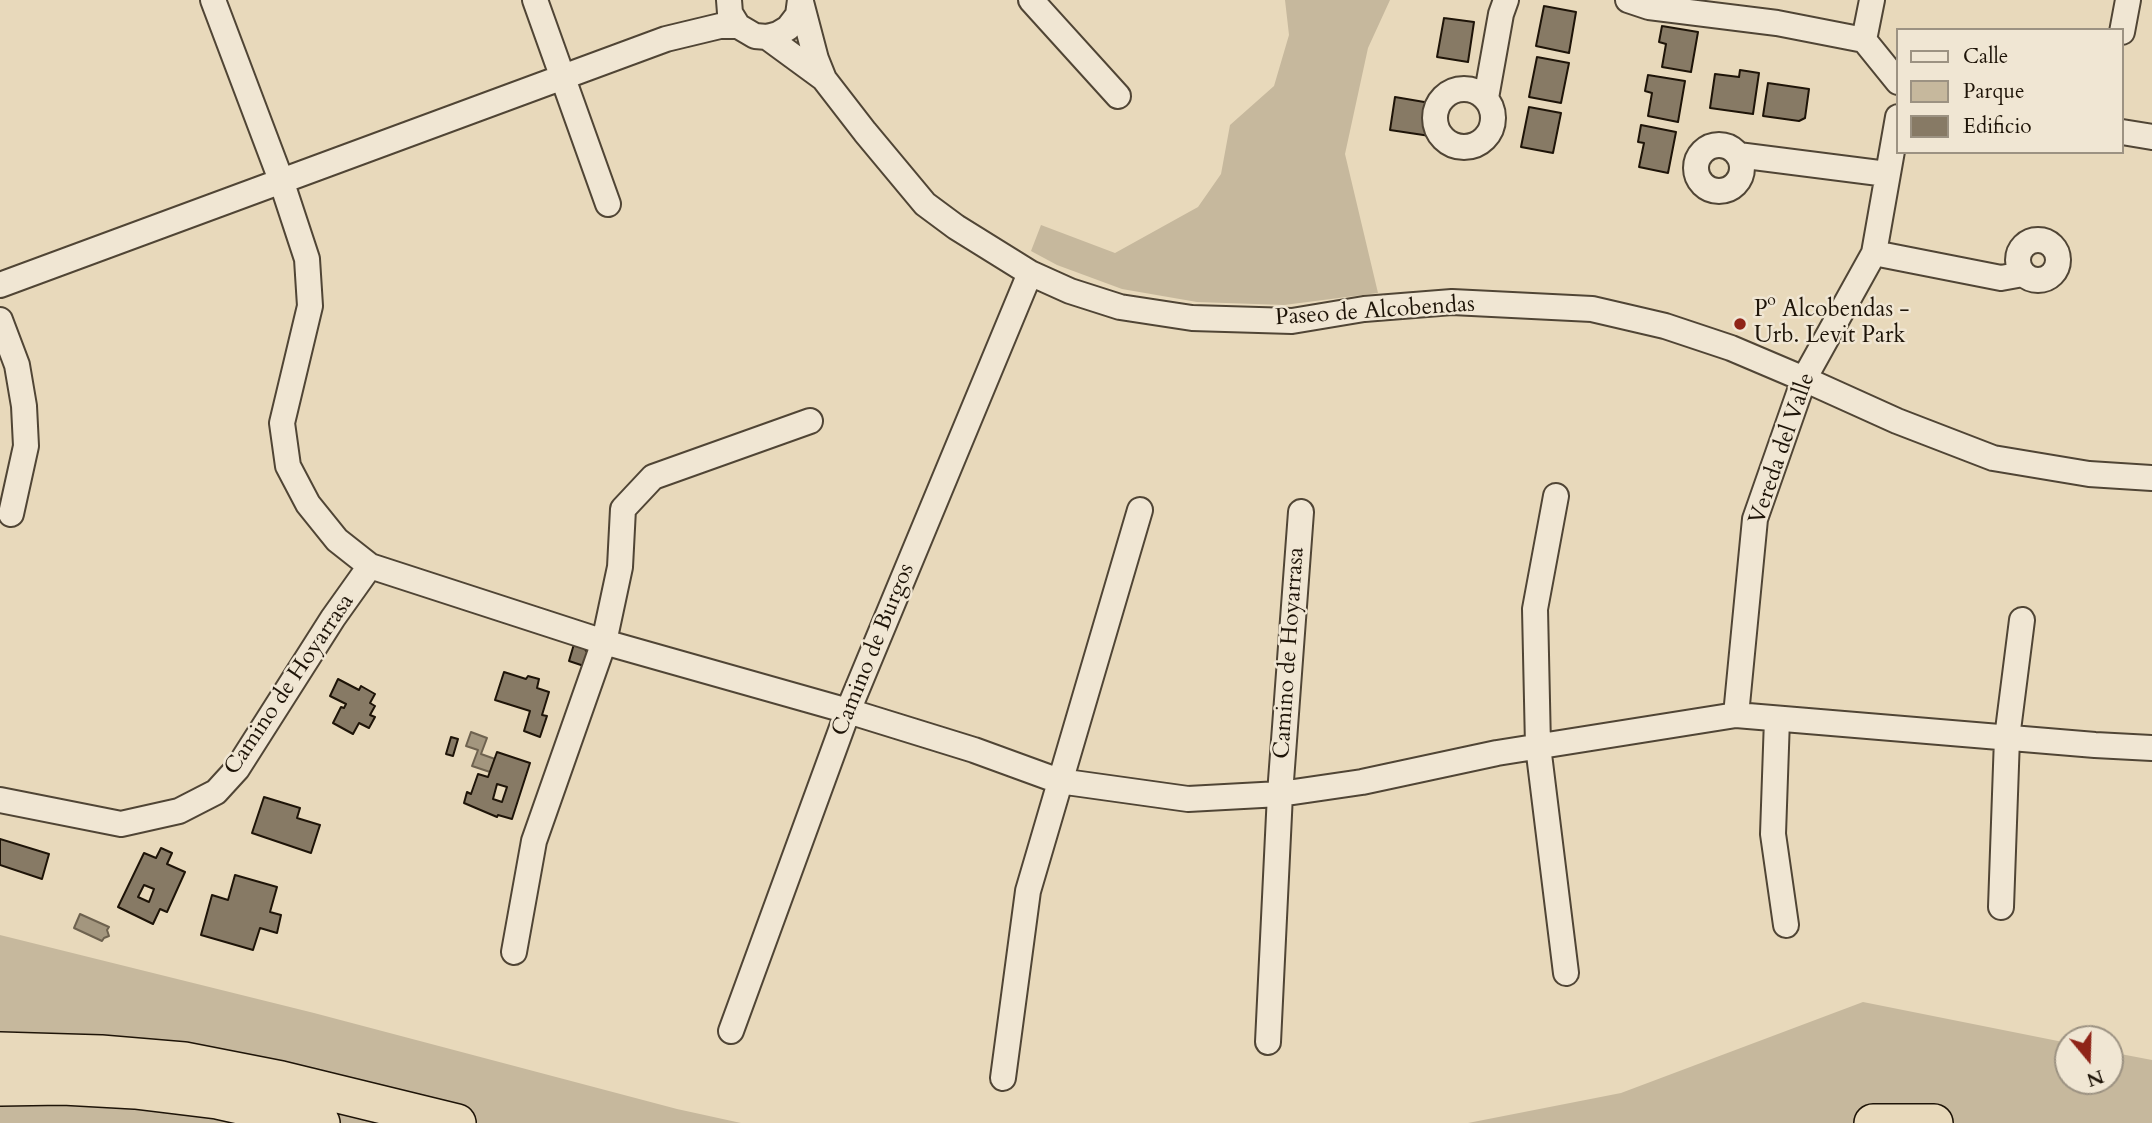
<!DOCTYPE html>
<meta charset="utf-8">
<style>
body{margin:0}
#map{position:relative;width:2152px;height:1123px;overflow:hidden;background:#e8d9bb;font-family:Cardo,serif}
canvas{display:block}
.legend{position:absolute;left:1896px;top:28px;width:228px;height:126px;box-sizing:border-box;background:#f0e6d3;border:2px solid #9c9282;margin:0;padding:9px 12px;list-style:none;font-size:21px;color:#1e1408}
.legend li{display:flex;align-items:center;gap:14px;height:35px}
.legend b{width:35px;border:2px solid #9c9282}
.north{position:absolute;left:2054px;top:1025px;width:70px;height:70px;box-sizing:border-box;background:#f0e6d3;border:2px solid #9c9282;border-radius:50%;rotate:161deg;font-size:19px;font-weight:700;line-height:28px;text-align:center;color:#1e1408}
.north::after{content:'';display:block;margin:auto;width:24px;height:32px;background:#8f2418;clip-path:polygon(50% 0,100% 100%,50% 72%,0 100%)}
</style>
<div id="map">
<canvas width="2152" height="1123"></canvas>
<ul class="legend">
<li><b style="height:9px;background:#f0e6d3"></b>Calle</li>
<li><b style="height:19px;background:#c6b89d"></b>Parque</li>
<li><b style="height:19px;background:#877a65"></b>Edificio</li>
</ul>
<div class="north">N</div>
</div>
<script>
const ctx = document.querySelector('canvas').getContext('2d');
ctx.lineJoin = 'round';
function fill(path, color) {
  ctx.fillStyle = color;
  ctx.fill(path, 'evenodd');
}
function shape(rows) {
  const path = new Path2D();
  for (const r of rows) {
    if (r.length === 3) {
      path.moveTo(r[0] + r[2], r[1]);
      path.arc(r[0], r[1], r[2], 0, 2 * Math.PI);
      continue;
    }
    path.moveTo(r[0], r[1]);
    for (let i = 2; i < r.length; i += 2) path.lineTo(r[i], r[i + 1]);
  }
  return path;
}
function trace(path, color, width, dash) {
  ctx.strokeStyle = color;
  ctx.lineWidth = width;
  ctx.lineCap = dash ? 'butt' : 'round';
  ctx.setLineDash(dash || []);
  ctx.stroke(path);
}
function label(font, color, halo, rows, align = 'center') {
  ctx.font = font + ' Cardo,serif';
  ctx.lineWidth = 5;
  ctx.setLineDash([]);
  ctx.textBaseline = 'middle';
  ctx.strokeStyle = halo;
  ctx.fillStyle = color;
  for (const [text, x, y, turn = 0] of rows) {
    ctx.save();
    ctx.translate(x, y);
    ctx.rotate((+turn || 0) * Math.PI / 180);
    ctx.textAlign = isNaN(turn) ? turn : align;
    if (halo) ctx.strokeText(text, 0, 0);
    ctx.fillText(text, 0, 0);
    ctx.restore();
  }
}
fill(shape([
 [1285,0,1390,0,1368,48,1345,154,1378,293,1284,305,1197,302,1122,289,1057,265,1031,251,1041,225,1115,253,1198,207,1221,174,1230,125,1274,86,1289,35],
 [0,935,314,1013,677,1109,741,1123,0,1123],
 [1863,1002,2068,1043,2068,1081,2110,1081,2110,1052,2152,1060,2152,1123,1468,1123,1621,1093]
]), '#c6b89d');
const water = shape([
 [471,732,487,738,481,754,495,759,490,772,472,766,478,750,466,746,471,732],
 [80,914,109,927,107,930,109,936,104,938,102,941,74,928,80,914]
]);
fill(water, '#a3967e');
trace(water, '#6e624f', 2);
const building = shape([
 [1544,6,1576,12,1569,53,1536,46,1544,6],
 [1444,18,1474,22,1468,62,1437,57,1444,18],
 [1662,26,1698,32,1691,72,1662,67,1666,44,1659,42,1662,26],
 [1537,57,1569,63,1561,103,1529,97,1537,57],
 [1740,70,1759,73,1753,114,1710,108,1715,74,1739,77,1740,70],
 [1648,75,1685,81,1678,122,1648,116,1652,93,1645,91,1648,75],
 [1768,83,1809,89,1805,118,1799,121,1763,116,1768,83],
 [1395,97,1436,104,1430,136,1390,130,1395,97],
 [1529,107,1561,113,1553,153,1521,147,1529,107],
 [1641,125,1676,132,1668,173,1639,167,1644,143,1638,142,1641,125],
 [574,644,584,648,587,652,587,667,569,661,574,644],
 [504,672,526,679,528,676,539,679,537,688,549,692,542,715,547,716,540,737,524,731,530,711,495,700,504,672],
 [338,679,359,690,361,686,375,694,370,703,375,706,370,715,375,717,369,728,359,723,353,734,333,723,341,707,344,708,346,704,330,696,338,679],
 [451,737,458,739,453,756,446,754,451,737],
 [497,752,530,763,512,819,498,815,497,817,464,803,467,792,471,794,478,774,488,777,497,752],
 [497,784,507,787,502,802,493,799,497,784],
 [264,797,300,808,297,818,320,825,311,853,252,833,264,797],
 [0,839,49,854,42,879,0,865,0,839],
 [161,848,172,853,167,864,185,872,167,912,160,909,153,924,118,907,144,853,156,858,161,848],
 [144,885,154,889,149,902,138,897,144,885],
 [235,875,277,887,270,912,281,915,277,933,260,928,253,950,201,935,212,895,228,900,235,875]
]);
fill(building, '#877a65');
trace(building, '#1e1408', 2);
const minor = shape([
 [213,0,281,180,307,259,310,306,282,423,288,466,308,504,337,540,370,566,604,642,848,711,974,750,1059,781,1188,799,1280,794,1362,782,1497,753,1736,715,2095,745,2152,748],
 [535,0,608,204],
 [729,0,730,13,738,26,755,36,767,37,778,34,788,28,798,15,800,0],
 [1031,0,1118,96],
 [1628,0,1649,7,1777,23,1864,40,1898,82],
 [801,2,816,59,824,79,865,132,925,204,956,227,1030,273,1070,291,1120,307,1192,318,1292,321,1364,309,1452,302,1592,309,1665,326,1731,348,1804,379,1897,421,1993,458,2089,474,2152,478],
 [2122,32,2128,0],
 [767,37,823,78],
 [1864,40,1872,0],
 [1464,118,29],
 [1486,98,1501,14,1506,0],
 [2122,132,2152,137],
 [1719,168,23],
 [1738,155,1887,174],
 [2038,260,20],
 [1874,253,2001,278,2023,274],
 [0,285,666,39,720,26,738,26],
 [0,320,17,365,24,406,26,446,11,514],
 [1556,496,1535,609,1538,746,1566,973],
 [1736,715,1755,519,1804,379,1874,253,1898,117],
 [1777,719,1773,834,1786,925],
 [0,800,121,824,179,811,216,792,237,769,333,618,370,566],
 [2001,907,2007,738,2022,620],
 [514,952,534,841,604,642,620,567,623,509,653,477,810,421],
 [731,1031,848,711,1030,273],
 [1268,1042,1280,794,1301,512],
 [1003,1078,1028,891,1140,510]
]);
const highway = shape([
 [0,1051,101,1054,184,1061,281,1080,457,1123],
 [0,1087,63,1086,135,1090,217,1100,321,1123],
 [1873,1123,1934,1123]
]);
trace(minor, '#504535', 28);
trace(highway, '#1e1408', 40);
trace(minor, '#f0e6d3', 24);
trace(highway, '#e8d9bb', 37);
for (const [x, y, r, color] of [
 [1740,324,7,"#8f2418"]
]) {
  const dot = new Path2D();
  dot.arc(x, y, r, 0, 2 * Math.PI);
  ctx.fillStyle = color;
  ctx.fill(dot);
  trace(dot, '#f0e6d3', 2.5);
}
label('23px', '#1e1408', '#f0e6d3', [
 ["Pº Alcobendas -",1754,311],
 ["Urb. Levit Park",1754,337]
], 'left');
label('23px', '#1e1408', '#f0e6d3', [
 ["Paseo de Alcobendas",1375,312,-4],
 ["Vereda del Valle",1783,449,-71],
 ["Camino de Burgos",874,650,-68],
 ["Camino de Hoyarrasa",1290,653,-86],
 ["Camino de Hoyarrasa",290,685,-56]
]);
</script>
